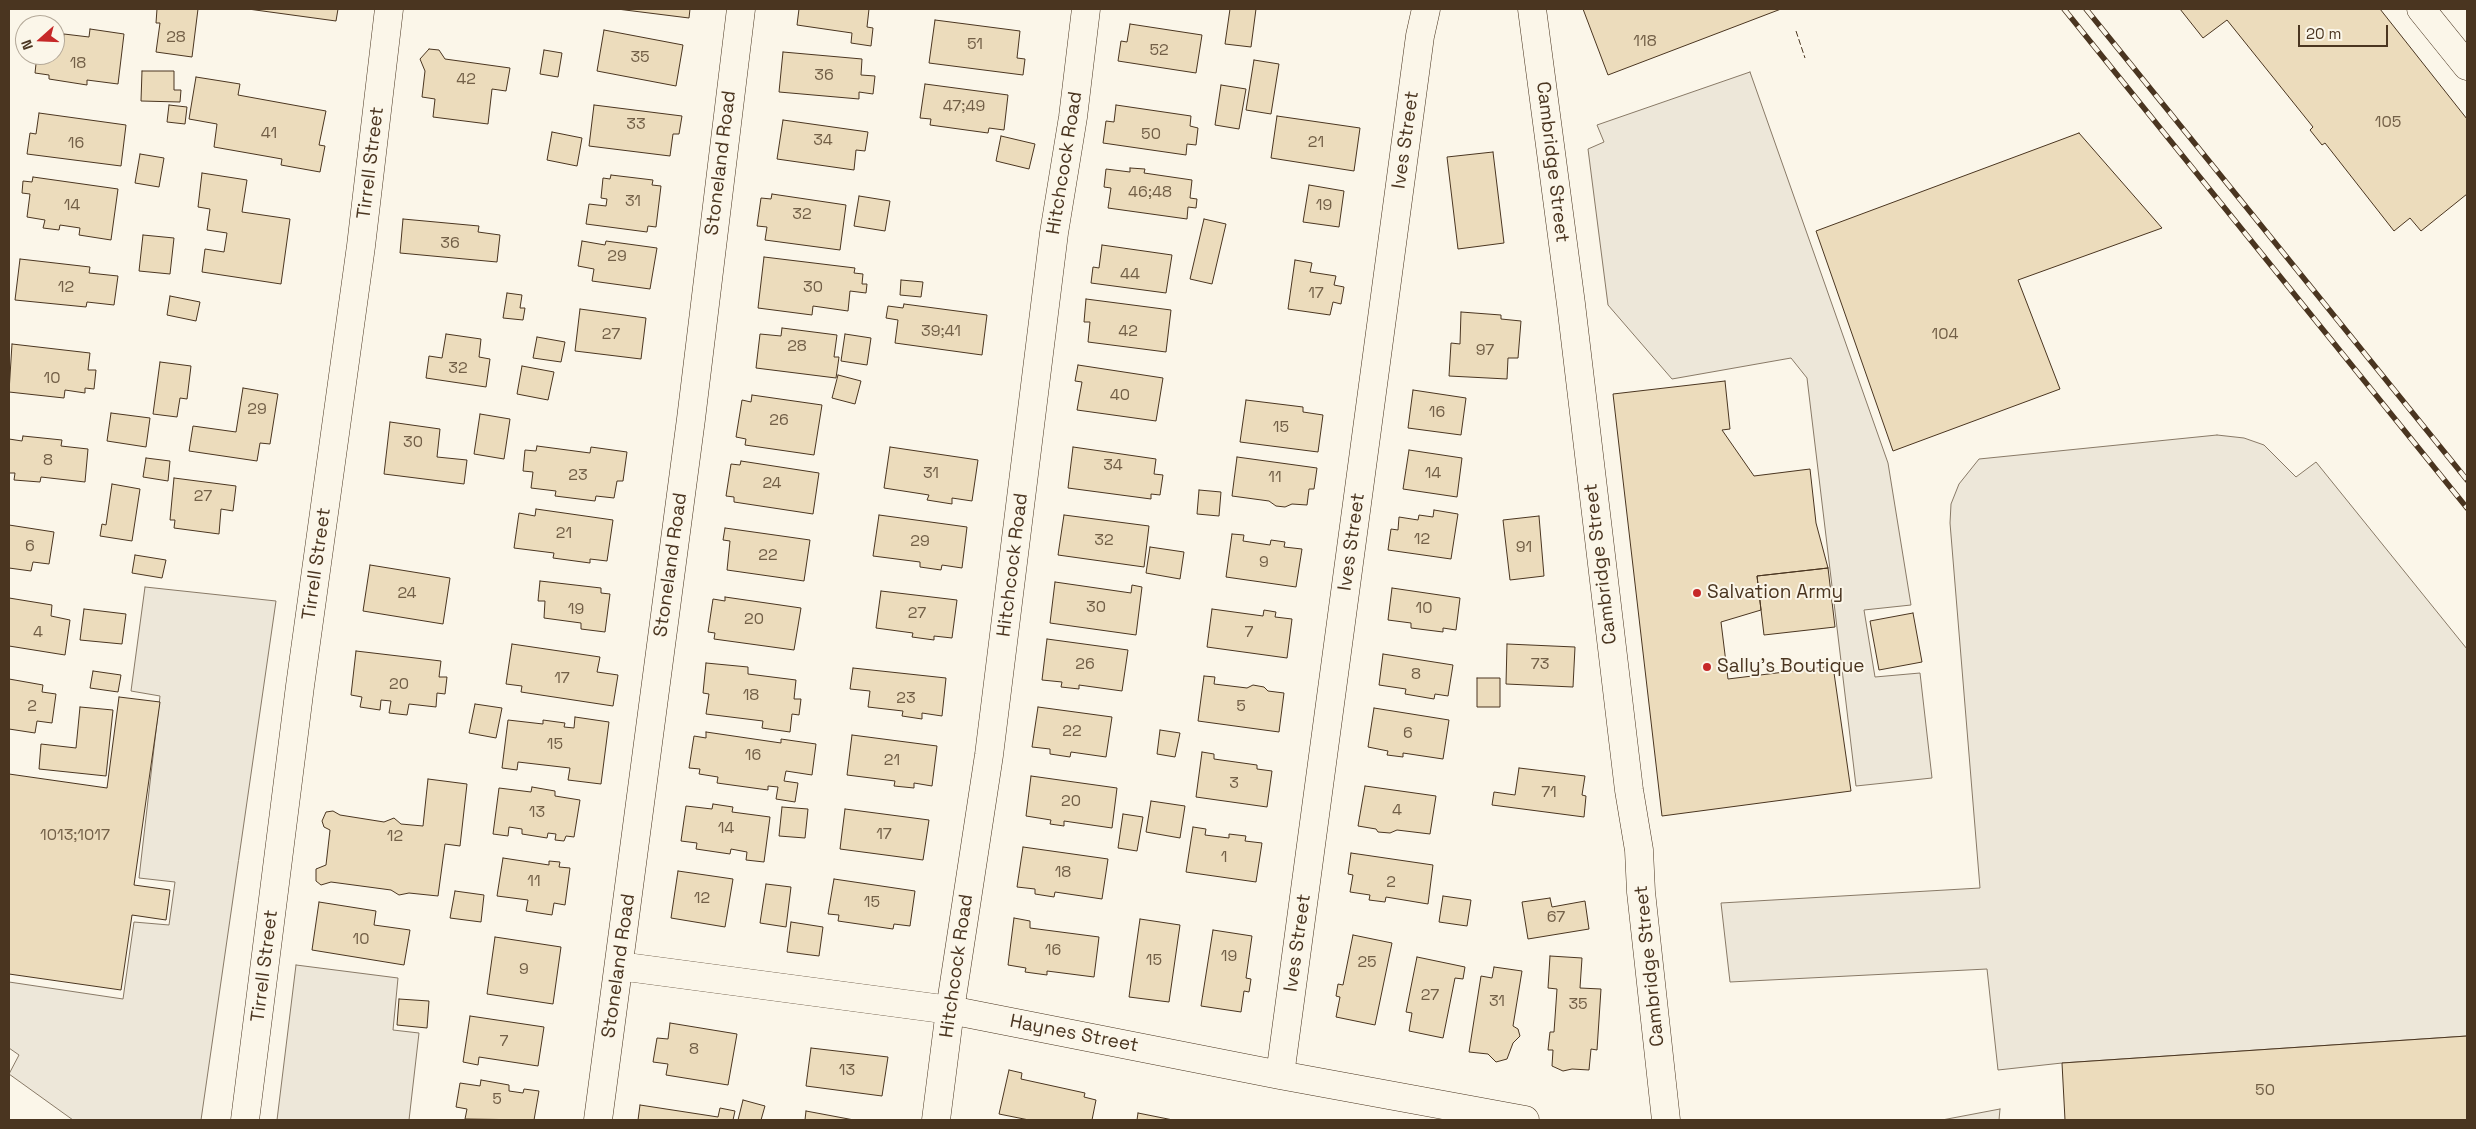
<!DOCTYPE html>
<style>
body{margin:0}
#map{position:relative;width:2476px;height:1129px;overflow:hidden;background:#fbf6e9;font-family:"Space Grotesk",sans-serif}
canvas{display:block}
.frame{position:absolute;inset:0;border:10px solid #4a3520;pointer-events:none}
.north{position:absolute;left:15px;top:15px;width:50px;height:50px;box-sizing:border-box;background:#fbf6e9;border:1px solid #b4a999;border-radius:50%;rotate:250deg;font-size:14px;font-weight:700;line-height:20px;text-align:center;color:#4a3520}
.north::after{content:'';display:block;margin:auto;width:18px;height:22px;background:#c62828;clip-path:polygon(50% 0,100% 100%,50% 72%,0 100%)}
.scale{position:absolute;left:2298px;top:25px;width:90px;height:22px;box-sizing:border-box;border:2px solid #4a3520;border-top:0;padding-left:6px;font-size:15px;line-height:18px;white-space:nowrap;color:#4a3520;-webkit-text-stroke:4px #fbf6e9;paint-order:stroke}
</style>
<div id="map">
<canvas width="2476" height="1129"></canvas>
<div class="frame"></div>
<div class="north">N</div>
<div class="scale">20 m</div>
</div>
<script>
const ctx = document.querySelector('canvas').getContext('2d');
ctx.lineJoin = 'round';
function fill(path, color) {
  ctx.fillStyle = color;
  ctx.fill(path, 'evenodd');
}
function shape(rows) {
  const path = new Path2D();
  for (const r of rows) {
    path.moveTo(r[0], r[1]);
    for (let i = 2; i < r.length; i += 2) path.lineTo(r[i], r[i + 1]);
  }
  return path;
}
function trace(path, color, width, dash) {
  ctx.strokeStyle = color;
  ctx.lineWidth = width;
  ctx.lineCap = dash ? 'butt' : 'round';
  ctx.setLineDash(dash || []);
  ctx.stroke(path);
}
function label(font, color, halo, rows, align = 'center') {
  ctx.font = font + ' "Space Grotesk",sans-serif';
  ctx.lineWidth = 4;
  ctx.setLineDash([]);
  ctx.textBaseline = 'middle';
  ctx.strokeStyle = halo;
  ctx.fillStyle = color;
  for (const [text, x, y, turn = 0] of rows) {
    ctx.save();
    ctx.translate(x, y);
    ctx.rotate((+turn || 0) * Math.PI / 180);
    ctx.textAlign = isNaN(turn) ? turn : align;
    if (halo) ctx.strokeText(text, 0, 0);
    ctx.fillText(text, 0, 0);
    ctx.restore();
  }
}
const parking = shape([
 [1750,72,1888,463,1911,605,1864,610,1875,677,1920,673,1932,778,1856,786,1807,378,1791,358,1672,379,1608,305,1588,149,1604,142,1597,125,1750,72],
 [2217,435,2244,438,2264,445,2296,477,2316,462,2467,649,2467,1036,2062,1063,1998,1070,1987,969,1730,982,1721,903,1980,888,1950,523,1951,504,1959,484,1979,459,2217,435],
 [145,587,276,601,201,1120,73,1120,9,1074,19,1055,9,1048,9,982,123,999,134,922,169,925,175,882,139,878,160,696,131,691,145,587],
 [296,965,398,978,393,1030,419,1033,409,1120,277,1120,296,965],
 [2000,1109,1999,1120,1942,1120,2000,1109]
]);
fill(parking, '#ede7d9');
trace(parking, '#887966', 1);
const building = shape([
 [157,9,198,9,192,57,156,52,160,23,156,23,157,9],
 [248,9,338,9,336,21,248,9],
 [617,9,690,9,689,18,617,9],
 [799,9,869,9,867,27,873,28,871,46,851,43,852,33,797,25,799,9],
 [1230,9,1256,9,1251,47,1225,44,1230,9],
 [1583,9,1781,9,1608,75,1583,9],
 [2180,9,2380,9,2467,119,2467,194,2421,231,2410,218,2394,231,2325,143,2322,145,2310,130,2313,127,2227,20,2203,38,2180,9],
 [935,20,1020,31,1017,58,1025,59,1023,75,929,63,935,20],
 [1130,24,1202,35,1196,73,1118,61,1121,41,1127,42,1130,24],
 [90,29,124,34,118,84,87,80,87,85,49,79,49,75,35,73,37,55,55,55,55,40,63,41,64,34,89,37,90,29],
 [604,30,683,45,676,86,597,71,604,30],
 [429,49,439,50,445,59,510,68,506,91,492,89,488,124,433,117,435,99,422,97,425,71,420,59,429,49],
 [544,50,562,53,558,77,540,74,544,50],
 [783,52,862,59,861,75,875,76,873,94,859,92,859,99,779,92,783,52],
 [1254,60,1279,64,1271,114,1246,110,1254,60],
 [142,71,174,71,174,90,181,90,180,102,141,101,142,71],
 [196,77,240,84,238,95,326,111,319,145,325,146,320,172,281,165,282,159,214,147,217,124,189,119,196,77],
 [925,84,1008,95,1004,130,989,128,988,133,930,125,931,119,920,118,925,84],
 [1221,85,1246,89,1239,129,1215,125,1221,85],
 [169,105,187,107,185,124,167,122,169,105],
 [594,105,682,116,679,134,673,134,670,156,589,146,594,105],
 [1116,105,1191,116,1190,126,1198,128,1196,145,1187,144,1186,155,1103,143,1106,121,1114,122,1116,105],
 [39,113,126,125,121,166,27,154,30,133,36,134,39,113],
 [1277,116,1360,128,1354,171,1271,158,1277,116],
 [783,120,868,132,865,151,856,150,854,170,777,159,783,120],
 [552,132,582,138,577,166,547,160,552,132],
 [2079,133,2162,228,2018,280,2060,389,1893,451,1816,231,2079,133],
 [1001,136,1035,144,1029,169,996,161,1001,136],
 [1493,152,1504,243,1458,249,1447,157,1493,152],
 [140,154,164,158,159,187,135,183,140,154],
 [1130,168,1145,169,1144,173,1192,180,1190,198,1197,199,1196,208,1188,207,1187,219,1108,208,1111,188,1104,187,1106,169,1130,172,1130,168],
 [202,173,247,180,242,212,290,219,281,284,202,272,205,249,224,252,227,233,207,230,210,209,198,207,202,173],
 [611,175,653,180,652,185,661,186,656,227,648,226,647,232,586,224,589,204,606,206,607,199,601,198,603,178,610,179,611,175],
 [33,177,118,189,111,240,79,235,80,228,60,225,59,230,43,228,45,220,27,217,30,194,22,193,23,181,32,182,33,177],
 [1309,185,1344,191,1339,227,1303,222,1309,185],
 [772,194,846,205,840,250,765,240,767,227,757,226,761,198,771,199,772,194],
 [859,196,890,201,885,231,854,226,859,196],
 [403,219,479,226,478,232,500,235,497,262,400,253,403,219],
 [1204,219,1226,224,1212,284,1190,279,1204,219],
 [143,235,174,238,170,274,139,271,143,235],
 [582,241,605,245,606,241,657,248,650,289,592,281,594,269,578,266,582,241],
 [1102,245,1172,255,1166,293,1091,283,1093,267,1099,268,1102,245],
 [764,257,855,268,854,273,863,274,862,284,867,284,866,293,850,291,848,311,813,306,812,315,758,308,764,257],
 [20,259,90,267,89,273,118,276,114,305,87,302,86,307,15,300,20,259],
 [1295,260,1312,263,1310,272,1336,276,1334,285,1344,287,1341,304,1333,302,1330,315,1288,309,1295,260],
 [901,280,923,282,921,297,900,295,901,280],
 [507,293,522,295,520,308,525,308,523,320,503,318,507,293],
 [170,296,200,302,196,321,167,315,170,296],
 [1086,299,1171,310,1166,352,1088,342,1090,322,1084,322,1086,299],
 [904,304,987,315,982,355,895,343,898,320,886,318,888,306,903,308,904,304],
 [580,309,646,318,641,359,575,351,580,309],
 [1461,312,1501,315,1501,319,1521,321,1518,358,1508,358,1507,379,1449,376,1451,343,1460,344,1461,312],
 [782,328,837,335,834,357,839,357,836,378,756,368,760,334,781,336,782,328],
 [446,334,481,339,479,357,490,359,486,387,426,378,429,356,442,358,446,334],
 [845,334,871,338,867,365,841,361,845,334],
 [537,337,565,342,561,362,533,358,537,337],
 [12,344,90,353,88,370,96,370,94,389,85,388,85,393,65,390,64,398,9,392,12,344],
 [160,362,191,366,187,399,180,398,177,417,153,414,160,362],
 [1078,365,1163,378,1156,421,1077,410,1082,382,1075,381,1078,365],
 [522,366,554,372,548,400,517,394,522,366],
 [838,375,861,381,855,404,832,398,838,375],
 [1725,381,1730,429,1722,430,1754,476,1810,469,1816,523,1828,568,1757,576,1761,610,1721,622,1728,679,1833,666,1851,791,1662,816,1613,394,1725,381],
 [243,388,278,394,270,444,260,443,257,461,189,451,193,426,236,432,243,388],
 [1413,390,1466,398,1461,435,1408,428,1413,390],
 [752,395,822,405,814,455,745,445,746,439,736,437,742,400,751,402,752,395],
 [1246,400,1303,407,1303,412,1323,415,1318,452,1240,442,1246,400],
 [111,413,150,418,146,447,107,441,111,413],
 [480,414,510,419,504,459,474,454,480,414],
 [390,422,440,429,437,457,467,460,464,484,384,474,390,422],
 [23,436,62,440,61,446,88,449,85,482,41,477,40,482,14,480,15,473,9,473,9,439,22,441,23,436],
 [537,446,590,453,591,447,627,452,623,481,617,481,614,498,596,496,595,501,555,496,556,491,531,488,533,472,523,471,525,450,536,451,537,446],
 [890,447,978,460,972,501,952,498,952,504,927,500,929,495,884,488,890,447],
 [1073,447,1156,459,1154,474,1163,475,1160,495,1151,494,1151,499,1068,488,1073,447],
 [1409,450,1462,458,1457,497,1403,489,1409,450],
 [1237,457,1317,468,1314,489,1309,489,1307,505,1292,504,1285,507,1276,506,1269,501,1232,496,1237,457],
 [146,458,170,461,168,481,143,477,146,458],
 [741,461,819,473,813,514,734,502,734,497,726,496,731,464,740,465,741,461],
 [174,478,236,486,233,511,221,509,219,534,174,528,175,520,170,520,174,478],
 [112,484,140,489,132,541,100,536,102,524,106,525,112,484],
 [1199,490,1221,492,1219,516,1197,514,1199,490],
 [536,509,613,520,607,561,590,559,590,563,553,558,554,553,514,548,519,513,535,516,536,509],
 [1434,510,1458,514,1451,559,1388,550,1391,529,1398,530,1399,517,1418,520,1419,515,1433,517,1434,510],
 [879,515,967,527,962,568,942,565,941,570,920,567,920,562,873,556,879,515],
 [1064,515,1149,526,1144,567,1058,555,1064,515],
 [1539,516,1544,576,1510,580,1503,520,1539,516],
 [9,525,54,532,49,564,33,562,31,571,9,568,9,525],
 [725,528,810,540,804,581,727,570,730,541,723,540,725,528],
 [1232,534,1244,535,1243,541,1270,545,1271,540,1285,542,1284,547,1302,549,1296,587,1226,577,1232,534],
 [1150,547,1184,552,1180,579,1146,573,1150,547],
 [135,555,166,560,162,578,132,573,135,555],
 [370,565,450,578,443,624,363,611,370,565],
 [1828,568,1835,627,1764,635,1757,576,1828,568],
 [540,581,601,588,601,593,610,594,605,632,581,629,581,623,544,618,545,601,538,601,540,581],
 [1055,582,1131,593,1132,585,1142,587,1136,635,1050,623,1055,582],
 [1392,588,1460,598,1456,630,1443,628,1443,632,1411,628,1411,623,1388,620,1392,588],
 [881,591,957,600,952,638,934,636,934,640,912,637,913,633,876,628,881,591],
 [725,597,801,608,794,650,714,639,715,633,708,632,713,599,725,601,725,597],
 [9,598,52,605,51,616,70,620,65,655,9,646,9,598],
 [84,609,126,614,122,644,80,640,84,609],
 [1212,609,1263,616,1264,610,1276,612,1275,617,1292,619,1287,658,1207,647,1212,609],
 [1913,613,1922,662,1879,670,1870,621,1913,613],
 [1047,639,1128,650,1122,691,1079,685,1079,689,1061,687,1062,682,1042,680,1047,639],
 [512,644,600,657,597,672,618,675,613,706,521,692,522,686,506,684,512,644],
 [1507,644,1575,647,1573,687,1506,684,1507,644],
 [356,651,441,661,439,677,447,677,445,694,437,693,436,707,409,704,407,715,389,713,391,701,381,700,380,710,360,707,362,697,351,695,356,651],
 [1383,654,1453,665,1448,696,1435,694,1434,699,1405,694,1406,689,1379,685,1383,654],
 [706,663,748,667,748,674,796,680,794,699,801,699,799,715,792,714,790,732,762,728,763,721,706,714,709,694,703,693,706,663],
 [853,668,946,678,942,716,922,713,922,719,902,716,903,711,868,707,870,691,850,689,853,668],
 [93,671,121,675,118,692,90,688,93,671],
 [1204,676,1215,677,1214,684,1247,688,1253,685,1264,687,1268,691,1284,693,1279,732,1198,721,1204,676],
 [1477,678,1500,678,1500,707,1477,707,1477,678],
 [9,679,43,685,42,692,56,694,52,723,37,721,35,733,9,729,9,679],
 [119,697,160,702,134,885,170,890,166,920,132,915,121,990,9,974,9,774,107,788,119,697],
 [475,704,502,708,496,738,469,733,475,704],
 [80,707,113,710,106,776,39,769,41,744,76,748,80,707],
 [1038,707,1112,717,1106,757,1071,752,1070,757,1050,754,1050,749,1032,747,1038,707],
 [1374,708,1449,720,1443,759,1403,753,1403,757,1387,755,1388,751,1368,747,1374,708],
 [575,717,609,722,601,784,568,780,570,768,518,762,517,770,502,768,508,720,543,724,543,720,565,723,564,727,574,728,575,717],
 [1160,730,1180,733,1175,757,1157,754,1160,730],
 [706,732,781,743,781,739,816,744,812,775,786,771,784,781,798,783,795,802,776,799,778,787,768,786,768,790,717,783,718,777,699,774,700,769,689,768,694,736,706,738,706,732],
 [852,735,937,746,932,786,914,783,914,788,894,786,895,781,847,775,852,735],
 [1202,752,1214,754,1214,759,1257,765,1257,769,1272,771,1267,807,1196,797,1202,752],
 [1519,768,1585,776,1582,795,1586,796,1584,817,1492,805,1494,792,1515,795,1519,768],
 [1031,776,1117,788,1112,828,1064,821,1064,826,1050,824,1051,820,1026,816,1031,776],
 [428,779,467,784,460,846,445,844,438,896,409,893,399,895,391,890,331,882,321,885,316,881,316,869,326,865,330,830,324,827,322,821,326,812,333,811,340,815,384,822,394,818,401,824,423,826,428,779],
 [1365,786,1436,796,1430,834,1397,830,1390,833,1378,832,1376,829,1358,826,1365,786],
 [532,787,555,791,555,796,580,800,574,837,566,836,564,841,555,840,556,834,548,833,547,838,522,834,522,829,509,827,508,836,493,834,499,788,531,792,532,787],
 [1151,801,1185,806,1180,838,1146,832,1151,801],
 [713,804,733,807,732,812,770,817,764,862,746,860,747,852,731,849,730,854,696,849,697,843,681,841,686,806,712,809,713,804],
 [782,807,808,809,805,838,779,836,782,807],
 [845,809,929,820,923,860,840,849,845,809],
 [1123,814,1143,817,1137,851,1118,848,1123,814],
 [1193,827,1206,829,1205,835,1229,838,1229,834,1246,836,1245,841,1262,843,1256,882,1186,872,1193,827],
 [1023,847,1108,859,1102,899,1055,892,1054,897,1035,894,1035,889,1017,887,1023,847],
 [1351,853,1433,865,1428,904,1386,897,1385,902,1369,900,1370,895,1350,892,1353,875,1348,874,1351,853],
 [503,858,549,865,549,861,560,862,559,867,570,868,565,905,554,903,552,915,526,911,528,900,497,896,503,858],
 [678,871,733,879,725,927,671,918,678,871],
 [834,879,915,891,910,926,894,924,893,929,838,921,839,915,828,914,834,879],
 [766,884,791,887,786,927,760,923,766,884],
 [455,891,484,895,481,922,450,918,455,891],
 [1443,896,1471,900,1467,926,1439,922,1443,896],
 [1550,898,1552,907,1585,901,1589,929,1528,939,1522,902,1550,898],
 [319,902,376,911,374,925,410,930,404,965,312,950,319,902],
 [1014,918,1030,921,1030,928,1099,937,1094,977,1047,971,1047,975,1025,972,1026,968,1008,965,1014,918],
 [1140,919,1180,925,1169,1002,1129,997,1140,919],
 [791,922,823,927,819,956,787,952,791,922],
 [1213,930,1252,936,1246,978,1251,979,1249,992,1244,991,1241,1012,1201,1006,1213,930],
 [1353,935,1392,943,1375,1025,1336,1017,1340,997,1336,996,1338,984,1343,985,1353,935],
 [495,937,561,947,553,1004,487,994,495,937],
 [1550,956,1582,958,1580,988,1601,989,1597,1050,1591,1049,1589,1070,1572,1069,1563,1071,1552,1066,1553,1050,1548,1050,1550,1032,1554,1032,1557,989,1548,988,1550,956],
 [1417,957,1465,967,1463,979,1455,978,1443,1038,1409,1031,1412,1013,1406,1012,1417,957],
 [1494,967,1522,971,1513,1026,1518,1029,1520,1036,1513,1043,1507,1059,1496,1062,1488,1054,1469,1052,1481,976,1492,978,1494,967],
 [399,999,429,1001,427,1028,397,1025,399,999],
 [470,1016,544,1027,538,1066,479,1057,478,1065,463,1062,470,1016],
 [670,1023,737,1034,728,1085,666,1075,668,1064,653,1062,657,1038,668,1039,670,1023],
 [2467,1036,2467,1120,2065,1120,2062,1063,2467,1036],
 [811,1048,888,1057,882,1096,806,1086,811,1048],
 [1009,1070,1022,1073,1021,1079,1085,1093,1084,1097,1096,1100,1092,1120,1029,1120,999,1114,1009,1070],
 [481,1080,509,1085,509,1091,523,1093,524,1089,539,1091,534,1120,465,1119,467,1109,456,1107,460,1083,480,1086,481,1080],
 [743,1100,765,1106,761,1120,738,1120,743,1100],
 [640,1105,718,1117,720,1108,735,1111,733,1120,638,1120,640,1105],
 [806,1111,854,1120,805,1120,806,1111],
 [1138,1113,1173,1120,1137,1120,1138,1113]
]);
fill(building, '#ecdcbc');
trace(building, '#4a3520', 1);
const minor = shape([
 [619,966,950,1010,1280,1075,1525,1120],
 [1280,1075,1420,36,1426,9],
 [245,1120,300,686,361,246,389,9],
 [598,1120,691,419,741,9],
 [936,1120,950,1010,989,755,1054,233,1073,117,1086,9]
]);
const tertiary = shape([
 [2421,9,2467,66]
]);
const primary = shape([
 [1532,9,1571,304,1629,790,1639,850,1641,892,1666,1120]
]);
trace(minor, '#4a3520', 29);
trace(tertiary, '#4a3520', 29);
trace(primary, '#4a3520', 29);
trace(minor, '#fbf6e9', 28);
trace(tertiary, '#fbf6e9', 28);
trace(primary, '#fbf6e9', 28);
const rail = shape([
 [2064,9,2467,508],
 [2086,9,2467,480]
]);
trace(rail, '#4a3520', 5.5);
trace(rail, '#fbf6e9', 4, [11]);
trace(shape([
 [1796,31,1805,58]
]), '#4a3520', 1, [6, 2.5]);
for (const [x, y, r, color] of [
 [1697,593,5,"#c62828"],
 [1707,667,5,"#c62828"]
]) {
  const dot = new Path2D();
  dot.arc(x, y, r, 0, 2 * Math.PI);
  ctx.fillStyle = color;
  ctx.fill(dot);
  trace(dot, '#fbf6e9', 2);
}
label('16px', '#725f47', null, [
 ["28",176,38],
 ["118",1645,42],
 ["51",975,45],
 ["52",1159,51],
 ["35",640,58],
 ["18",78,64],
 ["36",824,76],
 ["42",466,80],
 ["47;49",964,107],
 ["105",2388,123],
 ["33",636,125],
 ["41",269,134],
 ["50",1151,135],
 ["34",823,141],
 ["21",1316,143],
 ["16",76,144],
 ["46;48",1150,193],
 ["31",633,202],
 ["14",72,206],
 ["19",1324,206],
 ["32",802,215],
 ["36",450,244],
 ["29",617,257],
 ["44",1130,275],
 ["12",66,288],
 ["30",813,288],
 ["17",1316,294],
 ["39;41",941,332],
 ["42",1128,332],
 ["27",611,335],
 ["104",1945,335],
 ["28",797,347],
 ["97",1485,351],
 ["32",458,369],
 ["10",52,379],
 ["40",1120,396],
 ["29",257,410],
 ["16",1437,413],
 ["26",779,421],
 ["15",1281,428],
 ["30",413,443],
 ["8",48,461],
 ["34",1113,466],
 ["31",931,474],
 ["14",1433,474],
 ["23",578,476],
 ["11",1275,478],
 ["24",772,484],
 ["27",203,497],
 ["21",564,534],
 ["12",1422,540],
 ["32",1104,541],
 ["29",920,542],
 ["6",30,547],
 ["91",1524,548],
 ["22",768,556],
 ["9",1264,563],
 ["24",407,594],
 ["30",1096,608],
 ["10",1424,609],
 ["19",576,610],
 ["27",917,614],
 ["20",754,620],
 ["4",38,633],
 ["7",1249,633],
 ["26",1085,665],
 ["73",1540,665],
 ["8",1416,675],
 ["17",562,679],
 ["20",399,685],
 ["18",751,696],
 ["23",906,699],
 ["2",32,707],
 ["5",1241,707],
 ["22",1072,732],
 ["6",1408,734],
 ["15",555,745],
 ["16",753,756],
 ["21",892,761],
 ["3",1234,784],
 ["71",1549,793],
 ["20",1071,802],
 ["4",1397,811],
 ["13",537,813],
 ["14",726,829],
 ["17",884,835],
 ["1013;1017",75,836],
 ["12",395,837],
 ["1",1224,858],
 ["18",1063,873],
 ["11",534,882],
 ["2",1391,883],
 ["12",702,899],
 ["15",872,903],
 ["67",1556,918],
 ["10",361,940],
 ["16",1053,951],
 ["19",1229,957],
 ["15",1154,961],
 ["25",1367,963],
 ["9",524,970],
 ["27",1430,996],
 ["31",1497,1002],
 ["35",1578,1005],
 ["7",504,1042],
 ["8",694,1050],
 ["13",847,1071],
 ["50",2265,1091],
 ["5",497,1100]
]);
label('19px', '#4a3520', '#fbf6e9', [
 ["Ives Street",1406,140,-82],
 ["Cambridge Street",1552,162,83],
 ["Tirrell Street",371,163,-83],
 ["Stoneland Road",721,163,-83],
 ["Hitchcock Road",1065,163,-81],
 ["Ives Street",1352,542,-82],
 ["Tirrell Street",317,564,-82],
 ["Cambridge Street",1601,564,-97],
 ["Stoneland Road",671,565,-82],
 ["Hitchcock Road",1013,565,-83],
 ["Ives Street",1298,943,-82],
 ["Tirrell Street",265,966,-83],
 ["Stoneland Road",619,966,-82],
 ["Hitchcock Road",957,966,-82],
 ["Cambridge Street",1650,966,-96],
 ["Haynes Street",1074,1034,11]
]);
label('19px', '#4a3520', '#fbf6e9', [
 ["Salvation Army",1707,593],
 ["Sally's Boutique",1717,667]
], 'left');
</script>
